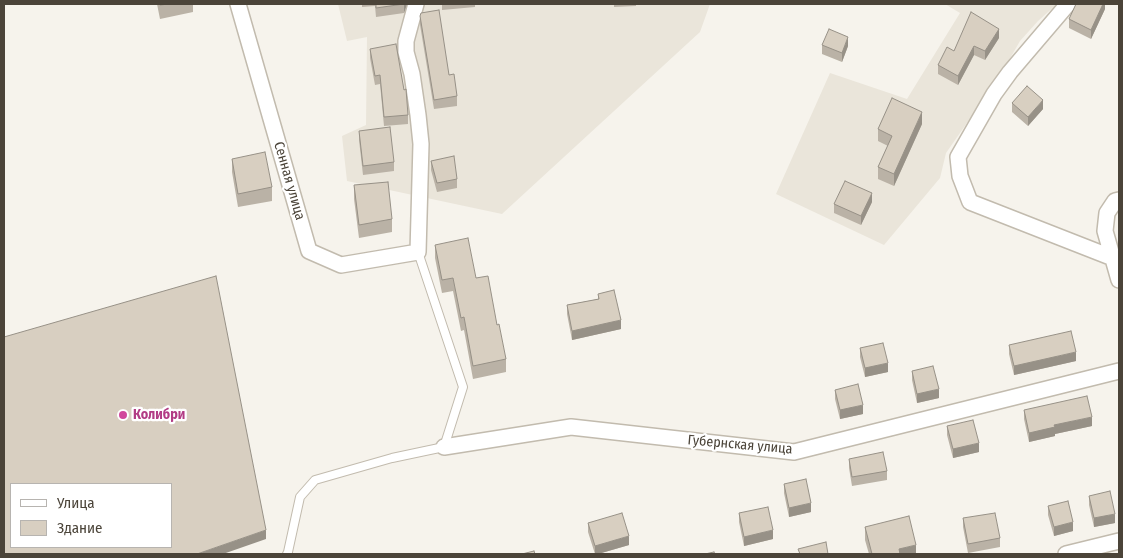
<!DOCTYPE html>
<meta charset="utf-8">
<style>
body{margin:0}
#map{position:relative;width:1123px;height:558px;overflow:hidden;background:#f6f3ec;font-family:"Fira Sans Condensed",sans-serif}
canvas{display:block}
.frame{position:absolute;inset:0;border:5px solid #4b4439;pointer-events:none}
.legend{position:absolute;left:10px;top:483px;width:162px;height:65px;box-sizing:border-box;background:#fff;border:1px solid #b7b4b0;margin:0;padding:6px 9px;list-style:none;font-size:15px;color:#4b4439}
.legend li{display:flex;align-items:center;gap:10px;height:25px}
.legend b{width:25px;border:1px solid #b7b4b0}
</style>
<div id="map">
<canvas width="1123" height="558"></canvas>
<div class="frame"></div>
<ul class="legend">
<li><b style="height:6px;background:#fff"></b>Улица</li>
<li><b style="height:14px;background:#d8cfc1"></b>Здание</li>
</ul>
</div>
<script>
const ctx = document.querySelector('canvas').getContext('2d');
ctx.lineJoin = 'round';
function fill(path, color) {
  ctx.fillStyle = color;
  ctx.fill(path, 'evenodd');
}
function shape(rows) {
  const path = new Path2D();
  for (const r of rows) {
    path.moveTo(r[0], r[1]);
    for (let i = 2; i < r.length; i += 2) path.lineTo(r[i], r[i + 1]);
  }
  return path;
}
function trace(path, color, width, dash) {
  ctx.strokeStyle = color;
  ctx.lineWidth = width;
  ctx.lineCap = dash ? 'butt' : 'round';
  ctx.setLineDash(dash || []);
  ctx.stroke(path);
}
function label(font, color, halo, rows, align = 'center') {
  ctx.font = font + ' "Fira Sans Condensed",sans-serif';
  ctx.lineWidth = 4.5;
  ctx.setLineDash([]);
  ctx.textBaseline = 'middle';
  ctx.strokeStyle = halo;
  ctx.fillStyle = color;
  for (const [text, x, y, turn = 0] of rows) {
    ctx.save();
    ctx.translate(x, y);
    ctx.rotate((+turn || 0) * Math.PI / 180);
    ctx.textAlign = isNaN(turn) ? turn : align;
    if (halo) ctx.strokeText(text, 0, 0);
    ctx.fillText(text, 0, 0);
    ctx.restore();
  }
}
fill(shape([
 [338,4,710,4,700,32,502,214,347,181,342,136,366,125,367,37,347,41],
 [945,4,1057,4,1038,21,1020,41,996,83,976,110,946,153,940,178,884,245,776,194,830,73,907,99,960,13]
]), '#eae5da');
const service = shape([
 [287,554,288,552,300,497,315,480,392,458,444,447,463,387,418,252]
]);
const minor = shape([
 [238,4,309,251,341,265,418,252,421,144,418,115,412,74,406,52,406,41,416,4],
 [1068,4,1010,72,994,94,958,157,960,176,970,202,1113,258],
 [1119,200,1115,201,1107,213,1105,231,1119,280],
 [444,447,571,427,794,452,1119,371],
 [1066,554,1119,541]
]);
trace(service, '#c2bbae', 10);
trace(minor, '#c2bbae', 18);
trace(service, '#fff', 8);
trace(minor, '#fff', 15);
fill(shape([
 [157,4,193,4,193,12,160,19],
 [362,4,407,4,404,13,376,17,375,6,362,7],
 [442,4,475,4,475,7,442,10],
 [614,4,636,4,636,6,614,7],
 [1105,4,1105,9,1091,39,1069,28,1069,19],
 [420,16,449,75,457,96,457,106,434,109,420,25],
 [999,38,985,60,974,55,958,85,938,74,938,65,954,51],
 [822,45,848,46,842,62,822,54],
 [370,49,404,90,408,115,408,124,384,126,380,84,375,85,370,58],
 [1012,103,1043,109,1028,126,1012,112],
 [922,124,894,186,878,179,878,167,888,146,878,141,878,129],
 [359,131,394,162,394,171,363,175,359,140],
 [232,159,272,187,272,201,238,207,232,172],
 [431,161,457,179,457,188,437,192,431,170],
 [354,185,392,219,392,232,359,238,354,199],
 [872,202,861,225,834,213,834,204],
 [435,245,476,278,497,325,506,359,506,372,473,379,464,330,461,331,453,291,442,293,435,258],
 [598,294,621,329,572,340,567,314,567,305,598,299],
 [1009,345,1076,361,1014,375,1009,354],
 [860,348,888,372,865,377,860,357],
 [912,371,939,398,917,403,912,380],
 [835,390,863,414,840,419,835,399],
 [1024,410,1092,426,1055,434,1055,436,1029,442,1024,419],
 [947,426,979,452,953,458,947,435],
 [849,459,887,471,887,480,852,486,849,468],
 [784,484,811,512,789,517,784,493],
 [1089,496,1115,523,1094,527,1089,505],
 [1048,506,1073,531,1054,536,1048,515],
 [739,513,773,539,744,546,739,522],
 [963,518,1000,538,1000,547,968,553,963,527],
 [588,523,629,545,598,554,595,554,588,532],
 [865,527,916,554,869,554,865,540]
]), '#bab2a6');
fill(shape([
 [404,4,407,4,404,13],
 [1103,4,1105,4,1105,9,1091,39,1091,30],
 [999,29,999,38,985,60,985,51],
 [848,37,848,46,842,62,842,53],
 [974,46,974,55,958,85,958,76],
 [1043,100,1043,109,1028,126,1028,117],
 [922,112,922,124,894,186,894,174],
 [872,193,872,202,861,225,861,216],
 [621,320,621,329,572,340,572,331],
 [1076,352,1076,361,1014,375,1014,366],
 [888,363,888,372,865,377,865,368],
 [939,389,939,398,917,403,917,394],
 [863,405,863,414,840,419,840,410],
 [1092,417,1092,426,1055,434,1055,436,1029,442,1029,433,1054,425],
 [979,443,979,452,953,458,953,449],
 [811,503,811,512,789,517,789,508],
 [1115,514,1115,523,1094,527,1094,518],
 [1073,522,1073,531,1054,536,1054,527],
 [266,530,266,539,223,554,197,554],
 [773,530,773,539,744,546,744,537],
 [629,536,629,545,598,554,595,554,595,546],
 [916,545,916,554,898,554,899,549]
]), '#979187');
const building = shape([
 [159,4,169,4,160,5,159,4],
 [376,4,404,4,376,8,376,4],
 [1076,4,1103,4,1091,30,1069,19,1076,4],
 [439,10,449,75,454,74,457,96,434,100,420,16,421,13,439,10],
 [971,12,999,29,985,51,974,46,958,76,938,65,947,47,954,51,971,12],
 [829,29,848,37,842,53,822,45,829,29],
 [396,44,404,90,406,89,408,115,384,117,380,75,375,76,370,49,396,44],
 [1027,86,1043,100,1028,117,1012,103,1027,86],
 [892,98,922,112,894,174,878,167,892,136,878,129,892,98],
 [390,127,394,162,363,166,359,131,390,127],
 [265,152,272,187,238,194,232,159,265,152],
 [454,156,457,179,437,183,431,161,454,156],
 [845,181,872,193,861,216,834,204,845,181],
 [388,182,392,219,359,225,354,185,388,182],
 [468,238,476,278,488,276,497,325,499,324,506,359,473,366,464,317,461,318,453,278,442,280,435,245,468,238],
 [216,276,266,530,197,554,4,554,4,337,216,276],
 [11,484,171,484,171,547,11,547,11,484],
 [614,290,621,320,572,331,567,305,599,299,598,294,614,290],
 [1071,331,1076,352,1014,366,1009,345,1071,331],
 [883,343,888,363,865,368,860,348,883,343],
 [933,366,939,389,917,394,912,371,933,366],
 [858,384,863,405,840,410,835,390,858,384],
 [1087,396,1092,417,1054,425,1055,427,1029,433,1024,410,1087,396],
 [973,420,979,443,953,449,947,426,973,420],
 [883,452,887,471,852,477,849,459,883,452],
 [806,479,811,503,789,508,784,484,806,479],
 [1110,491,1115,514,1094,518,1089,496,1110,491],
 [1068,501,1073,522,1054,527,1048,506,1068,501],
 [768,507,773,530,744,537,739,513,768,507],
 [622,513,629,536,595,546,588,523,622,513],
 [995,513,1000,538,968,544,963,518,995,513],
 [909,516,916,545,899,549,900,554,872,554,865,527,909,516],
 [826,542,828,554,800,554,798,549,826,542],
 [534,551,535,554,522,554,534,551],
 [714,552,715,554,705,554,714,552]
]);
fill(building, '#d8cfc1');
trace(building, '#979187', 1);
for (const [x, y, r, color] of [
 [123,415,5,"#d1479c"]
]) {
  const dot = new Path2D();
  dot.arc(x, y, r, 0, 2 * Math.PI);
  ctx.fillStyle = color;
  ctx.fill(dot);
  trace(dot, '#fff', 2);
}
label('14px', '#4b4439', '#fff', [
 ["Сенная улица",289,181,74],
 ["Губернская улица",740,445,5]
]);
label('bold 14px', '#b23c85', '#fff', [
 ["Колибри",133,415]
], 'left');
</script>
